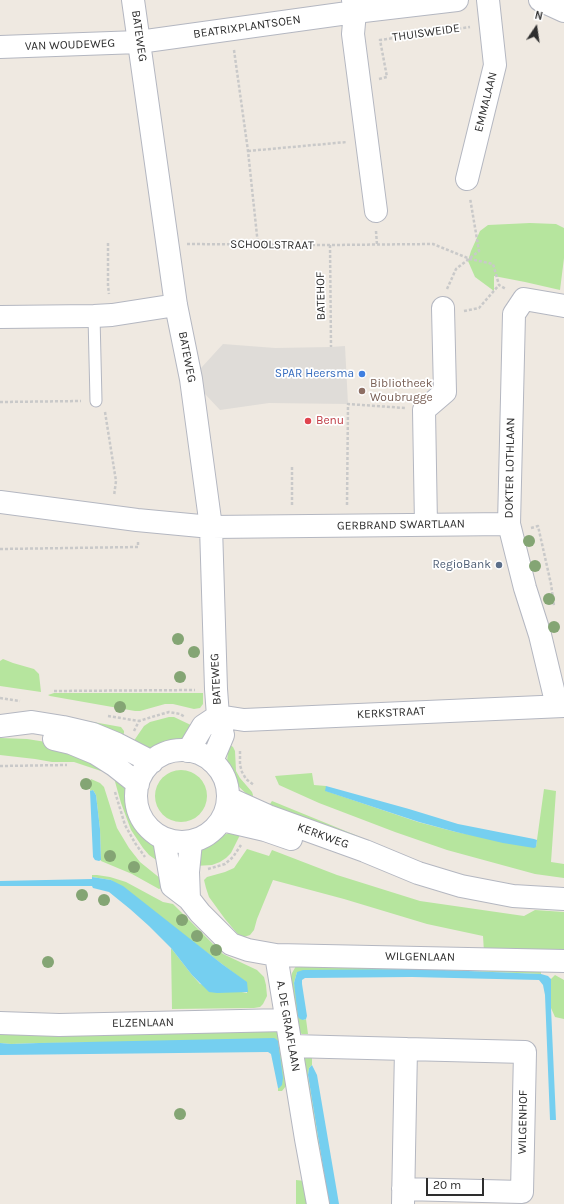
<!DOCTYPE html>
<style>
body{margin:0}
#map{position:relative;width:564px;height:1204px;overflow:hidden;background:#efe9e1;font-family:Karla,sans-serif}
canvas{display:block}
.north{position:absolute;left:516px;top:8px;width:40px;height:40px;-webkit-text-stroke:3px #fff;paint-order:stroke;rotate:13deg;font-size:11px;font-weight:700;line-height:16px;text-align:center;color:#2e2e2e}
.north::after{content:'';display:block;margin:auto;width:14px;height:18px;background:#2e2e2e;clip-path:polygon(50% 0,100% 100%,50% 72%,0 100%)}
.scale{position:absolute;left:426px;top:1178px;width:58px;height:18px;box-sizing:border-box;border:2px solid #2e2e2e;border-top:0;padding-left:5px;font-size:12px;line-height:14px;white-space:nowrap;color:#2e2e2e;-webkit-text-stroke:3px #fff;paint-order:stroke}
</style>
<div id="map">
<canvas width="564" height="1204"></canvas>
<div class="north">N</div>
<div class="scale">20 m</div>
</div>
<script>
const ctx = document.querySelector('canvas').getContext('2d');
ctx.lineJoin = 'round';
function fill(path, color) {
  ctx.fillStyle = color;
  ctx.fill(path, 'evenodd');
}
function shape(rows) {
  const path = new Path2D();
  for (const r of rows) {
    if (r.length === 3) {
      path.moveTo(r[0] + r[2], r[1]);
      path.arc(r[0], r[1], r[2], 0, 2 * Math.PI);
      continue;
    }
    path.moveTo(r[0], r[1]);
    for (let i = 2; i < r.length; i += 2) path.lineTo(r[i], r[i + 1]);
  }
  return path;
}
function trace(path, color, width, dash) {
  ctx.strokeStyle = color;
  ctx.lineWidth = width;
  ctx.lineCap = dash ? 'butt' : 'round';
  ctx.setLineDash(dash || []);
  ctx.stroke(path);
}
function label(font, color, halo, rows, align = 'center') {
  ctx.font = font + ' Karla,sans-serif';
  ctx.lineWidth = 3.5;
  ctx.setLineDash([]);
  ctx.textBaseline = 'middle';
  ctx.strokeStyle = halo;
  ctx.fillStyle = color;
  for (const [text, x, y, turn = 0] of rows) {
    ctx.save();
    ctx.translate(x, y);
    ctx.rotate((+turn || 0) * Math.PI / 180);
    ctx.textAlign = isNaN(turn) ? turn : align;
    if (halo) ctx.strokeText(text, 0, 0);
    ctx.fillText(text, 0, 0);
    ctx.restore();
  }
}
fill(shape([
 [530,223,556,224,564,228,564,258,560,290,525,282,494,276,494,291,475,277,468,261,471,251,480,231,488,225],
 [3,659,13,663,34,669,39,674,41,692,0,686,0,661],
 [54,693,203,693,203,704,200,708,194,709,173,704,165,704,140,711,135,711,50,696,48,695],
 [32,711,121,727,124,731,124,733,121,740],
 [169,717,174,717,195,727,185,737,179,740,152,748,144,749,131,745,144,726,150,722],
 [0,738,27,739,46,742,105,765,101,771,74,762,52,762,35,759,0,755],
 [229,744,233,747,235,751,236,771,240,778,252,792,253,795,252,799,237,785,231,774,227,761],
 [181,796,26],
 [312,773,314,785,326,786,326,791,418,822,456,832,536,847,544,789,556,791,551,862,564,864,564,878,535,874,447,850,395,832,319,803,279,785,275,776],
 [114,778,125,787,128,796,129,809,133,818,138,827,155,845,159,862,149,855,143,848,131,830,121,803],
 [91,779,100,783,104,787,117,828,129,848,140,862,166,883,164,887,159,889,132,874,101,861,100,829,96,795,93,790,90,791],
 [272,801,392,850,391,853,263,806,265,802,270,804],
 [234,832,241,833,231,853,226,858,220,862,212,865,195,866,198,857,206,844,213,839,219,836],
 [247,849,269,856,272,850,337,875,420,901,524,916,535,910,564,912,564,955,484,952,483,936,427,924,344,899,273,880,257,919,254,930,250,935,241,938,225,919,209,897,206,888,204,880,207,877,225,872,234,868],
 [92,875,97,875,110,877,126,882,163,902,173,904,223,954,257,970,264,977,266,985,267,996,263,1004,260,1007,254,1008,172,1009,171,948,192,975,200,984,247,993,247,983,111,880,92,877],
 [541,965,541,974,420,969,297,972,294,983,303,1020,306,1019,308,1034,302,1034,294,1030,290,981,292,973,296,966],
 [555,975,564,980,564,1019,555,1017,551,1008,551,979],
 [272,1030,277,1031,288,1077,286,1086,282,1091,278,1091,278,1088,279,1088,278,1041,39,1043,11,1044,0,1043,0,1032],
 [305,1057,312,1057,312,1065,309,1068,308,1075,329,1204,323,1204,299,1062],
 [296,1180,305,1181,313,1204,296,1204]
]), '#b6e59e');
fill(shape([
 [223,344,275,348,331,347,345,346,348,404,269,403,220,410,191,379]
]), '#dfdcd8');
fill(shape([
 [326,786,409,809,458,824,534,839,537,840,536,847,534,848,503,843,456,832,419,822,325,791],
 [93,790,96,795,100,829,101,860,99,861,95,860,93,857,90,791],
 [92,877,111,880,123,886,222,964,247,982,248,992,217,993,209,992,192,975,171,948,149,926,130,909,109,892,93,888,92,886,0,886,0,881,92,879],
 [420,969,541,974,548,976,551,979,551,1008,556,1120,550,1120,545,995,543,985,539,980,412,977,305,978,302,980,302,984,307,1016,306,1019,303,1020,300,1019,298,1017,294,983,297,972,303,970],
 [274,1038,276,1039,278,1041,283,1078,282,1085,279,1088,278,1088,271,1054,268,1052,0,1055,0,1043,11,1044,39,1043],
 [312,1065,317,1075,339,1204,329,1204,308,1075,309,1068]
]), '#75cff0');
const service = shape([
 [94,316,96,401]
]);
const minor = shape([
 [133,0,176,305,191,379,211,527,216,689,218,716,223,735,212,761],
 [353,0,355,12,353,34,376,211],
 [540,0,564,11],
 [0,47,139,42,355,12,457,0],
 [467,179,495,65,488,0],
 [0,317,94,316,112,315,176,305],
 [0,502,137,520,211,527,509,524],
 [426,525,424,410,445,392,443,308],
 [557,706,540,635,525,588,509,524,514,314,524,299,564,306],
 [218,716,244,720,564,706],
 [188,751,203,726,218,716],
 [164,839,172,886,189,899,200,913,231,944,248,950,276,955,306,1139,318,1204],
 [189,899,188,872,191,842],
 [276,955,564,961],
 [0,1023,59,1025,286,1020],
 [291,1046,406,1049,403,1204],
 [403,1189,522,1192,525,1052,406,1049]
]);
const secondary = shape([
 [0,726,32,722,63,727,93,734,117,744,152,762],
 [54,739,71,743,95,753,114,765,138,784],
 [182,796,46],
 [228,798,268,816,365,851,418,873,461,886,513,896,564,899],
 [222,820,265,830,291,839]
]);
trace(service, '#b4b7c1', 13);
trace(minor, '#b4b7c1', 24);
trace(secondary, '#b4b7c1', 24);
trace(shape([
 [234,50,248,151,258,245],
 [379,79,387,77,380,40,470,27],
 [248,151,347,142],
 [376,231,377,245],
 [108,243,108,286,109,294],
 [187,244,330,245,433,244,470,259,493,264,499,285,506,289],
 [330,245,331,347],
 [447,289,456,269,479,251,470,198],
 [464,311,479,308,499,285],
 [0,402,81,401],
 [105,412,116,481,114,496],
 [292,467,292,506],
 [347,505,348,404,405,408],
 [531,528,538,526,551,584,554,606],
 [0,549,138,547,138,541],
 [54,691,195,690],
 [0,698,20,701],
 [108,716,139,721],
 [134,731,139,721,155,716,169,712,180,714,185,717],
 [240,751,240,765,242,772,246,779,254,785],
 [0,766,67,765],
 [115,792,125,825,135,843,145,857],
 [208,869,225,864,233,857,241,845]
]), '#c9c9c9', 2.5, [3, 2]);
trace(service, '#fff', 11);
trace(minor, '#fff', 22);
trace(secondary, '#fff', 22);
ctx.fillStyle = '#84a574';
for (const [x, y] of [
 [529,541],
 [535,566],
 [549,599],
 [554,627],
 [178,639],
 [194,652],
 [180,677],
 [120,707],
 [86,784],
 [110,856],
 [134,867],
 [82,895],
 [104,900],
 [182,920],
 [197,936],
 [216,950],
 [48,962],
 [180,1114]
]) {
  ctx.beginPath();
  ctx.arc(x, y, 6, 0, 2 * Math.PI);
  ctx.fill();
}
for (const [x, y, r, color] of [
 [362,374,4,"#3f7fe0"],
 [362,391,4,"#8d6e63"],
 [308,421,4,"#e0444e"],
 [499,565,4,"#5c6f8a"]
]) {
  const dot = new Path2D();
  dot.arc(x, y, r, 0, 2 * Math.PI);
  ctx.fillStyle = color;
  ctx.fill(dot);
  trace(dot, '#fff', 1.5);
}
label('12px', '#2e2e2e', '#fff', [
 ["BEATRIXPLANTSOEN",247,27,-8],
 ["THUISWEIDE",426,33,-8],
 ["BATEWEG",139,36,82],
 ["VAN WOUDEWEG",70,45,-2],
 ["EMMALAAN",486,102,-76],
 ["SCHOOLSTRAAT",272,245,1],
 ["BATEHOF",321,296,-91],
 ["BATEWEG",187,357,79],
 ["DOKTER LOTHLAAN",510,468,-89],
 ["GERBRAND SWARTLAAN",401,525,-1],
 ["BATEWEG",216,679,-93],
 ["KERKSTRAAT",391,713,-3],
 ["KERKWEG",323,836,20],
 ["WILGENLAAN",420,957,1],
 ["ELZENLAAN",143,1023,-1],
 ["A. DE GRAAFLAAN",288,1026,80],
 ["WILGENHOF",523,1122,-89]
]);
label('12px', '#366cbe', '#fff', [
 ["SPAR Heersma",354,374]
], 'right');
label('12px', '#785e54', '#fff', [
 ["Bibliotheek",370,384],
 ["Woubrugge",370,398]
], 'left');
label('12px', '#be3a42', '#fff', [
 ["Benu",316,421]
], 'left');
label('12px', '#4e5e75', '#fff', [
 ["RegioBank",491,565]
], 'right');
</script>
